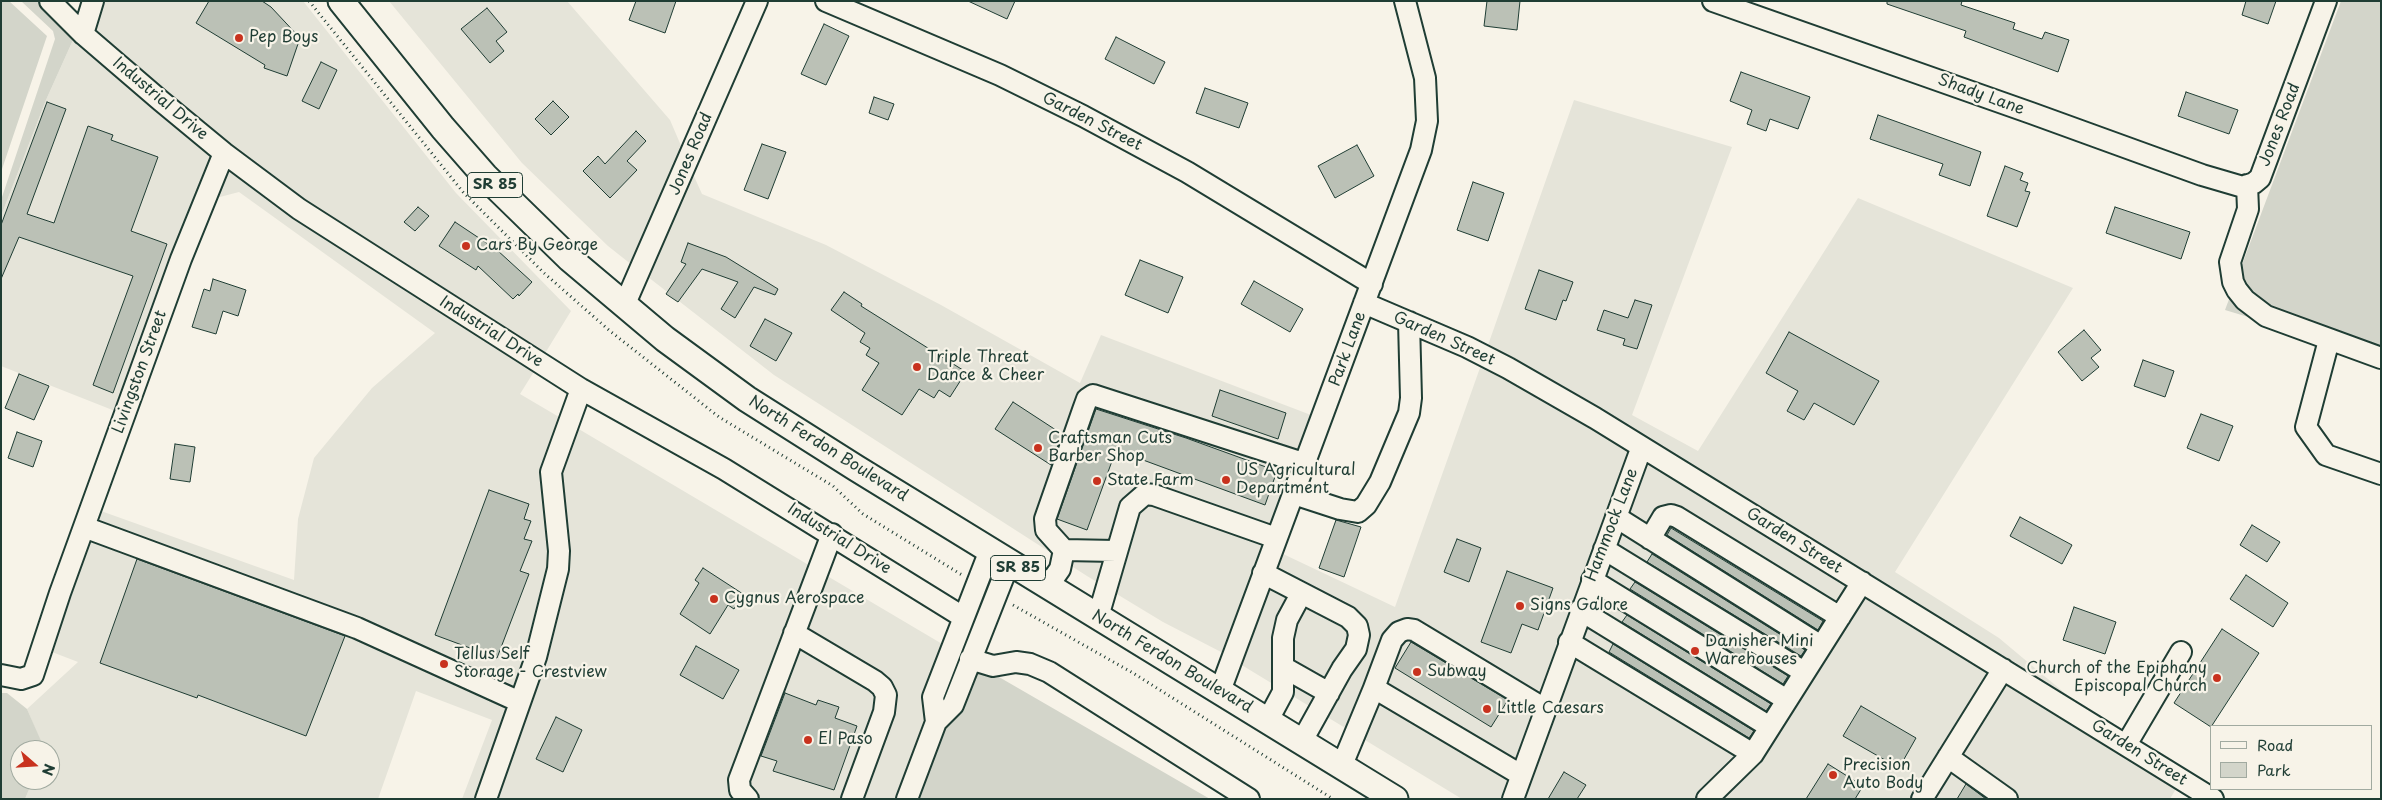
<!DOCTYPE html>
<style>
body{margin:0}
#map{position:relative;width:2382px;height:800px;overflow:hidden;background:#f7f3e8;font-family:"Playpen Sans",sans-serif}
canvas{display:block}
.frame{position:absolute;inset:0;border:2px solid #1f3d34;pointer-events:none}
.legend{position:absolute;left:2210px;top:725px;width:162px;height:65px;box-sizing:border-box;background:#f7f3e8;border:1px solid #a1aaa0;margin:0;padding:6px 9px;list-style:none;font-size:15px;color:#1f3d34}
.legend li{display:flex;align-items:center;gap:10px;height:25px}
.legend b{width:25px;border:1px solid #a1aaa0}
.north{position:absolute;left:10px;top:740px;width:50px;height:50px;box-sizing:border-box;background:#f7f3e8;border:1px solid #a1aaa0;border-radius:50%;rotate:109deg;font-size:14px;font-weight:700;line-height:20px;text-align:center;color:#1f3d34}
.north::after{content:'';display:block;margin:auto;width:18px;height:22px;background:#c8321e;clip-path:polygon(50% 0,100% 100%,50% 72%,0 100%)}
</style>
<div id="map">
<canvas width="2382" height="800"></canvas>
<div class="frame"></div>
<ul class="legend">
<li><b style="height:6px;background:#f7f3e8"></b>Road</li>
<li><b style="height:14px;background:#d3d5ca"></b>Park</li>
</ul>
<div class="north">N</div>
</div>
<script>
const ctx = document.querySelector('canvas').getContext('2d');
ctx.lineJoin = 'round';
function fill(path, color) {
  ctx.fillStyle = color;
  ctx.fill(path, 'evenodd');
}
function shape(rows) {
  const path = new Path2D();
  for (const r of rows) {
    path.moveTo(r[0], r[1]);
    for (let i = 2; i < r.length; i += 2) path.lineTo(r[i], r[i + 1]);
  }
  return path;
}
function trace(path, color, width, dash) {
  ctx.strokeStyle = color;
  ctx.lineWidth = width;
  ctx.lineCap = dash ? 'butt' : 'round';
  ctx.setLineDash(dash || []);
  ctx.stroke(path);
}
function label(font, color, halo, rows, align = 'center') {
  ctx.font = font + ' "Playpen Sans",sans-serif';
  ctx.lineWidth = 4.5;
  ctx.setLineDash([]);
  ctx.textBaseline = 'middle';
  ctx.strokeStyle = halo;
  ctx.fillStyle = color;
  for (const [text, x, y, turn = 0] of rows) {
    ctx.save();
    ctx.translate(x, y);
    ctx.rotate((+turn || 0) * Math.PI / 180);
    ctx.textAlign = isNaN(turn) ? turn : align;
    if (halo) ctx.strokeText(text, 0, 0);
    ctx.fillText(text, 0, 0);
    ctx.restore();
  }
}
fill(shape([
 [104,1,303,1,456,193,571,311,544,355,305,202,236,151,237,149,229,146,95,32],
 [389,1,567,1,670,120,682,148,632,265,608,246,522,163],
 [73,40,78,41,212,155,171,255,115,411,1,366,1,216,46,100],
 [1574,100,1732,147,1632,415,1698,451,1858,198,2073,288,1895,572,1999,638,2079,705,1487,348],
 [229,168,293,216,535,370,520,394,559,417,541,471,549,550,548,566,526,654,475,799,462,799,492,720,416,691,378,799,25,799,33,780,50,780,50,750,44,750,27,709,78,662,52,652,101,511,294,580,298,519,314,458,372,388,435,333,239,192,216,198],
 [693,174,702,194,826,245,941,305,1080,383,1101,335,1311,415,1223,653,1163,622,1087,576,774,375,648,277],
 [1481,365,1589,426,1629,451,1503,799,1462,799,1240,664,1281,553,1395,607],
 [577,428,949,648,896,799,497,799,546,660,568,570,561,474],
 [1647,463,2177,787,2170,799,1524,799,1595,599]
]), '#e5e4d9');
fill(shape([
 [1,1,9,1,47,36,1,172],
 [21,1,37,1,72,35,71,39,73,40,46,100,1,216,1,200,55,39,53,31],
 [2341,1,2381,1,2381,362,2311,336,2225,310],
 [973,662,1210,799,917,799,946,719],
 [1,693,7,693,27,709,45,750,20,750,20,780,33,780,25,799,1,799]
]), '#d3d5ca');
const building = shape([
 [209,1,262,1,271,7,300,38,287,76,264,68,265,65,196,23,209,1],
 [636,1,676,1,665,33,629,20,636,1],
 [968,1,1015,1,1007,19,968,1],
 [1487,1,1520,1,1517,30,1484,26,1487,1],
 [1887,1,1962,1,1961,5,2015,23,2013,29,2042,39,2045,32,2069,40,2058,72,1964,37,1966,31,1887,4,1887,1],
 [2246,1,2276,1,2268,24,2242,15,2246,1],
 [487,8,507,32,496,41,504,51,490,63,461,29,487,8],
 [824,24,849,36,826,85,801,74,824,24],
 [1116,37,1165,62,1154,84,1105,59,1116,37],
 [321,62,337,70,319,109,302,101,321,62],
 [1741,72,1810,97,1798,129,1770,119,1766,131,1747,124,1752,110,1730,101,1741,72],
 [1205,88,1248,103,1239,128,1196,113,1205,88],
 [2186,92,2238,110,2229,134,2178,116,2186,92],
 [874,97,894,104,888,120,869,113,874,97],
 [553,101,569,117,551,135,535,119,553,101],
 [47,102,66,109,27,214,54,223,88,126,113,135,111,140,158,157,131,231,167,244,113,393,93,385,133,276,19,237,1,279,1,225,47,102],
 [1878,115,1981,152,1970,186,1939,175,1943,164,1870,139,1878,115],
 [636,131,646,141,627,161,637,170,610,198,583,171,598,156,605,164,636,131],
 [762,144,786,152,768,199,744,190,762,144],
 [1357,145,1374,176,1335,198,1318,166,1357,145],
 [2005,166,2023,173,2020,180,2028,183,2025,191,2030,192,2017,227,1987,216,2005,166],
 [1473,182,1504,193,1488,241,1457,230,1473,182],
 [418,207,429,216,415,231,404,222,418,207],
 [2115,207,2190,232,2181,259,2106,233,2115,207],
 [455,222,497,250,532,282,519,296,518,294,513,299,478,266,476,270,439,246,455,222],
 [688,243,726,257,778,289,775,295,754,287,735,318,721,309,738,282,702,269,678,302,666,294,686,264,681,262,688,243],
 [1140,260,1183,277,1168,313,1125,295,1140,260],
 [1539,270,1573,282,1566,301,1563,300,1556,320,1525,309,1539,270],
 [213,279,246,290,238,316,223,311,216,334,192,327,204,289,210,291,213,279],
 [1254,281,1303,309,1290,332,1241,304,1254,281],
 [844,292,862,304,861,306,966,372,950,397,939,390,934,398,919,389,902,415,862,390,879,363,866,355,870,348,860,342,865,333,831,310,844,292],
 [1635,300,1652,305,1637,349,1623,345,1625,339,1597,330,1604,310,1628,318,1635,300],
 [765,319,792,333,776,361,750,346,765,319],
 [2084,330,2101,350,2091,358,2099,367,2082,381,2058,352,2084,330],
 [1789,332,1879,381,1854,425,1814,403,1804,420,1787,411,1798,391,1766,373,1789,332],
 [2143,360,2174,371,2165,397,2134,386,2143,360],
 [19,374,49,386,34,420,5,408,19,374],
 [1220,390,1286,413,1278,439,1212,416,1220,390],
 [1013,402,1062,434,1051,465,995,429,1013,402],
 [1096,409,1186,438,1277,471,1265,505,1116,450,1087,530,1057,519,1096,409],
 [2201,414,2233,426,2219,461,2187,448,2201,414],
 [17,432,42,441,33,467,8,458,17,432],
 [175,444,195,447,190,482,170,479,175,444],
 [489,490,529,504,524,519,531,521,524,539,532,541,520,571,529,574,497,658,435,635,489,490],
 [2020,517,2072,545,2062,564,2010,536,2020,517],
 [1336,520,1361,527,1344,577,1319,568,1336,520],
 [2252,525,2280,542,2267,562,2240,545,2252,525],
 [1671,528,1823,621,1818,630,1667,535,1671,528],
 [1457,539,1481,548,1469,582,1444,572,1457,539],
 [1652,554,1805,650,1801,656,1647,562,1652,554],
 [137,559,345,636,306,736,198,695,197,698,100,663,137,559],
 [703,568,743,594,734,609,728,605,710,634,680,614,699,583,695,580,703,568],
 [1507,571,1553,588,1538,630,1522,624,1511,653,1481,642,1507,571],
 [2246,575,2288,603,2273,627,2230,599,2246,575],
 [1635,582,1788,676,1783,684,1630,589,1635,582],
 [2074,607,2116,622,2105,654,2063,640,2074,607],
 [1627,615,1771,704,1766,711,1622,622,1627,615],
 [2222,629,2259,653,2211,727,2174,703,2222,629],
 [1411,642,1508,700,1491,727,1395,668,1411,642],
 [1613,644,1754,731,1749,738,1609,652,1613,644],
 [696,646,739,670,723,699,680,675,696,646],
 [785,693,816,705,818,700,839,707,835,718,857,726,834,790,773,771,777,761,761,756,785,693],
 [1861,706,1916,738,1899,768,1843,736,1861,706],
 [556,717,582,730,563,772,536,759,556,717],
 [1828,764,1863,786,1855,799,1806,799,1828,764],
 [1564,772,1586,785,1577,799,1548,799,1564,772],
 [1966,784,1986,799,1957,799,1966,784]
]);
fill(building, '#bbc1b6');
trace(building, '#1f3d34', 1);
const minor = shape([
 [50,1,83,34,161,101,224,153,299,209,581,389,724,469,963,617],
 [826,1,1000,75,1083,116,1187,172,1372,284],
 [1713,1,2031,113,2202,175,2243,187,2254,183,2260,178,2326,1],
 [83,34,93,1],
 [2247,185,2248,209,2230,262,2233,282,2237,290,2245,300,2266,316,2381,358],
 [1364,303,1467,347,1508,368,1595,418,2213,799],
 [624,306,757,1],
 [2329,340,2306,427,2326,455,2381,474],
 [1294,494,1340,509,1358,512,1366,505,1380,482,1409,413,1411,398,1409,322],
 [1616,517,1821,646],
 [84,527,357,628,520,702],
 [1650,539,1663,517,1671,515,1677,517,1840,617],
 [1604,549,1804,672],
 [1064,550,1116,551],
 [1263,573,1348,617,1357,626,1359,635,1356,649,1342,669,1302,741],
 [1592,580,1787,700],
 [1048,586,1060,569,1064,550,1046,530,1045,519,1083,410,1087,399,1093,395,1306,464],
 [1580,610,1770,727],
 [1098,617,1130,507,1145,494,1154,495,1276,538],
 [794,633,875,681,882,687,886,695,884,712,852,799],
 [1569,642,1753,754],
 [970,659,993,666,1016,662,1030,664,1049,672,1249,799],
 [1283,667,1329,693],
 [1,675,21,679,33,675,60,593,181,259,224,153],
 [1374,688,1392,640,1399,632,1407,629,1414,630,1545,709],
 [1220,691,1421,150,1427,121,1425,78,1405,1],
 [1268,720,1283,692,1283,638,1287,620,1301,594],
 [936,722,933,697,990,550],
 [2126,745,2181,652],
 [1948,757,2007,799],
 [1342,765,1374,688,1521,775],
 [486,799,536,657,558,569,559,551,551,472,581,389],
 [748,799,740,790,739,780,832,534],
 [907,799,936,722,953,705,1009,563],
 [1513,799,1641,449],
 [1707,799,1753,754,1862,582],
 [1922,799,2003,669]
]);
const major = shape([
 [341,1,443,128,485,176,570,259,665,339,747,399,856,468,1395,799]
]);
trace(minor, '#1f3d34', 24);
trace(major, '#1f3d34', 29);
trace(shape([
 [309,1,463,192,544,273,610,331,719,417,833,486,863,514,962,575],
 [1013,605,1133,673,1333,799]
]), '#1f3d34', 3, [1, 4]);
trace(minor, '#f7f3e8', 20);
trace(major, '#f7f3e8', 25);
for (const [x, y, r, color] of [
 [239,38,5,"#c8321e"],
 [466,246,5,"#c8321e"],
 [917,367,5,"#c8321e"],
 [1038,448,5,"#c8321e"],
 [1226,480,5,"#c8321e"],
 [1097,481,5,"#c8321e"],
 [714,599,5,"#c8321e"],
 [1520,606,5,"#c8321e"],
 [1695,651,5,"#c8321e"],
 [444,664,5,"#c8321e"],
 [1417,672,5,"#c8321e"],
 [2217,678,5,"#c8321e"],
 [1487,709,5,"#c8321e"],
 [808,740,5,"#c8321e"],
 [1833,775,5,"#c8321e"]
]) {
  const dot = new Path2D();
  dot.arc(x, y, r, 0, 2 * Math.PI);
  ctx.fillStyle = color;
  ctx.fill(dot);
  trace(dot, '#f7f3e8', 2);
}
for (const [x, y, w] of [
 [495,185,55],
 [1018,568,55]
]) {
  const box = new Path2D();
  box.roundRect(x - w / 2, y - 12.5, w, 25, 4);
  ctx.fillStyle = '#f7f3e8';
  ctx.fill(box);
  trace(box, '#1f3d34', 1);
}
label('bold 15px', '#1f3d34', null, [
 ["SR 85",495,185],
 ["SR 85",1018,568]
]);
label('16px', '#1f3d34', '#f7f3e8', [
 ["Pep Boys",249,38],
 ["Cars By George",476,246],
 ["Triple Threat",927,358],
 ["Dance & Cheer",927,376],
 ["Craftsman Cuts",1048,439],
 ["Barber Shop",1048,457],
 ["US Agricultural",1236,471],
 ["Department",1236,489],
 ["State Farm",1107,481],
 ["Cygnus Aerospace",724,599],
 ["Signs Galore",1530,606],
 ["Danisher Mini",1705,642],
 ["Warehouses",1705,660],
 ["Tellus Self",454,655],
 ["Storage - Crestview",454,673],
 ["Church of the Epiphany",2207,669,"right"],
 ["Episcopal Church",2207,687,"right"],
 ["Subway",1427,672],
 ["Little Caesars",1497,709],
 ["El Paso",818,740],
 ["Precision",1843,766],
 ["Auto Body",1843,784]
], 'left');
label('16px', '#1f3d34', '#f7f3e8', [
 ["Shady Lane",1981,95,20],
 ["Industrial Drive",160,99,40],
 ["Garden Street",1092,122,27],
 ["Jones Road",2280,125,-69],
 ["Jones Road",691,154,-67],
 ["Industrial Drive",491,332,32],
 ["Garden Street",1444,339,24],
 ["Park Lane",1348,349,-70],
 ["Livingston Street",140,372,-70],
 ["North Ferdon Boulevard",828,449,32],
 ["Hammock Lane",1612,525,-69],
 ["Industrial Drive",839,539,32],
 ["Garden Street",1794,541,32],
 ["North Ferdon Boulevard",1172,662,31],
 ["Garden Street",2139,753,32]
]);
</script>
